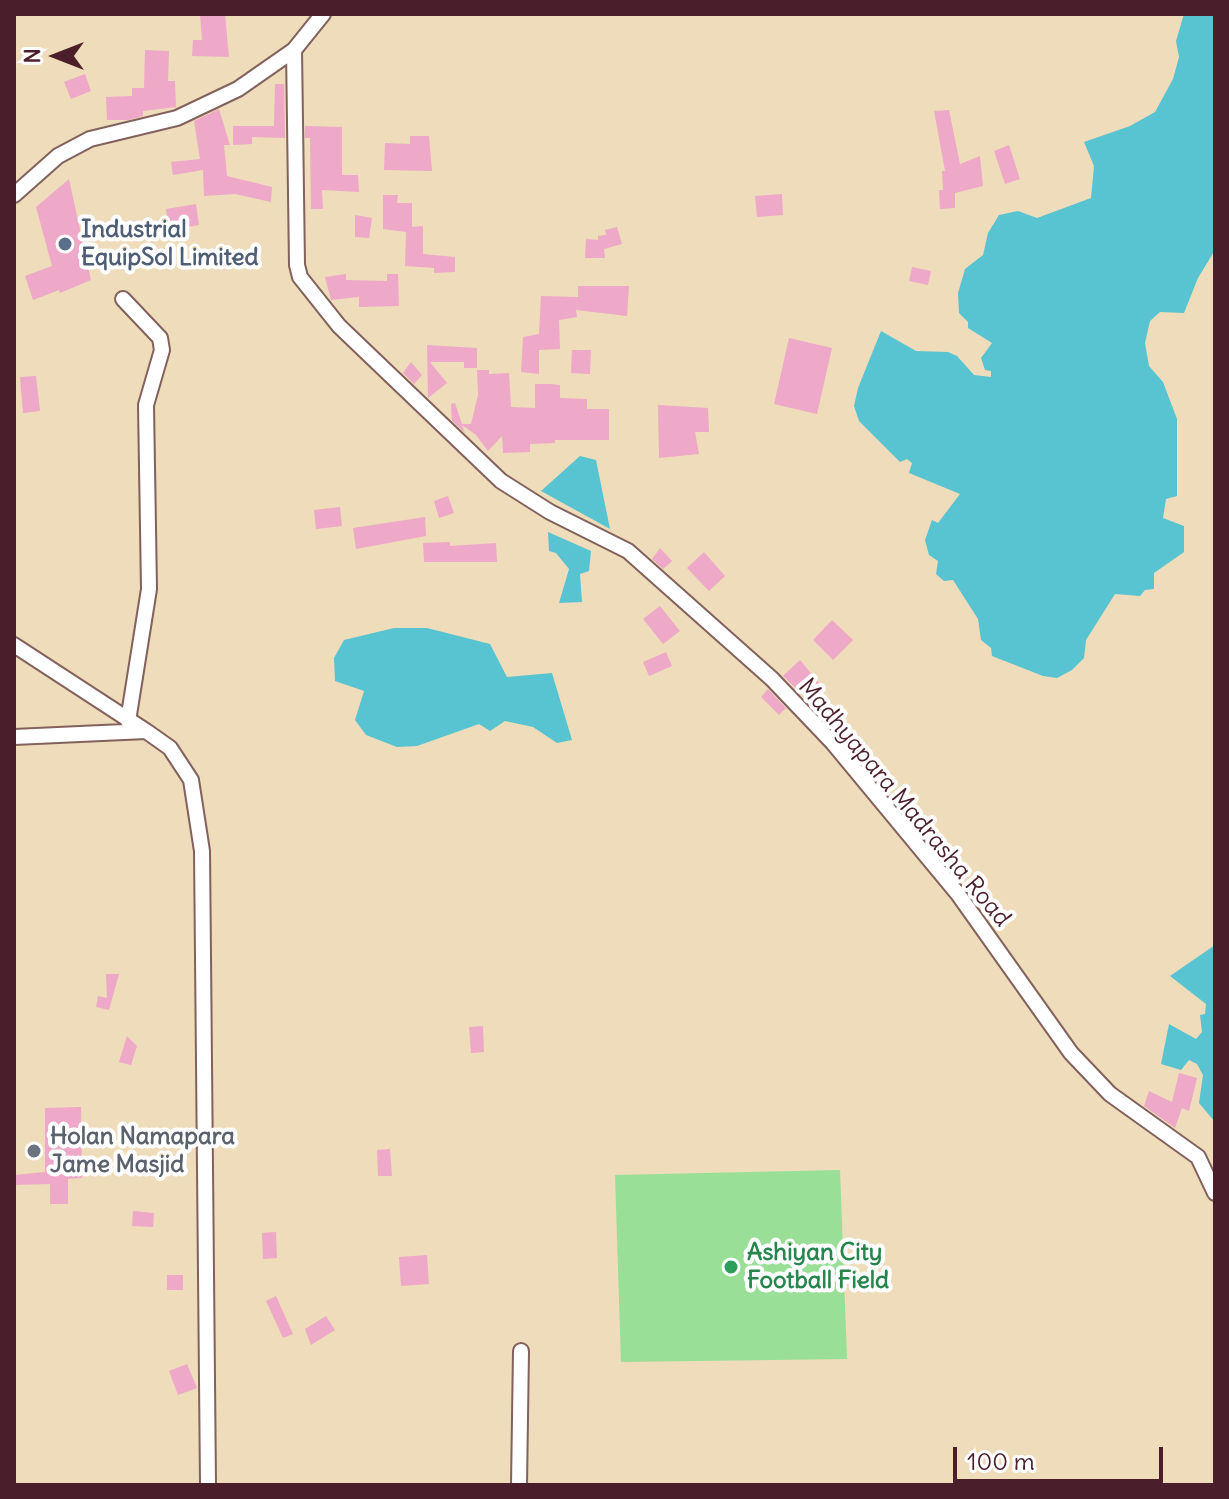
<!DOCTYPE html>
<style>
body{margin:0}
#map{position:relative;width:1229px;height:1499px;overflow:hidden;background:#eedcba;font-family:Delius,sans-serif}
canvas{display:block}
.frame{position:absolute;inset:0;border:16px solid #4a1f2b;pointer-events:none}
.north{position:absolute;left:16px;top:16px;width:80px;height:80px;-webkit-text-stroke:6px #fff;paint-order:stroke;rotate:270deg;font-size:22px;font-weight:700;line-height:32px;text-align:center;color:#4a1f2b}
.north::after{content:'';display:block;margin:auto;width:28px;height:36px;background:#4a1f2b;clip-path:polygon(50% 0,100% 100%,50% 72%,0 100%)}
.scale{position:absolute;left:953px;top:1447px;width:210px;height:36px;box-sizing:border-box;border:4px solid #4a1f2b;border-top:0;padding-left:10px;font-size:24px;line-height:28px;white-space:nowrap;color:#4a1f2b;-webkit-text-stroke:6px #fff;paint-order:stroke}
</style>
<div id="map">
<canvas width="1229" height="1499"></canvas>
<div class="frame"></div>
<div class="north">N</div>
<div class="scale">100 m</div>
</div>
<script>
const ctx = document.querySelector('canvas').getContext('2d');
ctx.lineJoin = 'round';
function fill(path, color) {
  ctx.fillStyle = color;
  ctx.fill(path, 'evenodd');
}
function shape(rows) {
  const path = new Path2D();
  for (const r of rows) {
    path.moveTo(r[0], r[1]);
    for (let i = 2; i < r.length; i += 2) path.lineTo(r[i], r[i + 1]);
  }
  return path;
}
function trace(path, color, width, dash) {
  ctx.strokeStyle = color;
  ctx.lineWidth = width;
  ctx.lineCap = dash ? 'butt' : 'round';
  ctx.setLineDash(dash || []);
  ctx.stroke(path);
}
function label(font, color, halo, rows, align = 'center') {
  ctx.font = font + ' Delius,sans-serif';
  ctx.lineWidth = 8;
  ctx.setLineDash([]);
  ctx.textBaseline = 'middle';
  ctx.strokeStyle = halo;
  ctx.fillStyle = color;
  for (const [text, x, y, turn = 0] of rows) {
    ctx.save();
    ctx.translate(x, y);
    ctx.rotate((+turn || 0) * Math.PI / 180);
    ctx.textAlign = isNaN(turn) ? turn : align;
    if (halo) ctx.strokeText(text, 0, 0);
    ctx.fillText(text, 0, 0);
    ctx.restore();
  }
}
fill(shape([
 [840,1170,847,1359,621,1362,615,1175]
]), '#99df97');
fill(shape([
 [1184,14,1215,14,1215,250,1198,278,1184,313,1160,312,1150,321,1145,343,1149,366,1163,382,1177,419,1177,496,1166,499,1163,518,1184,526,1184,552,1154,573,1154,589,1145,590,1140,596,1115,594,1086,640,1084,658,1072,670,1057,678,1043,676,992,656,991,648,981,640,978,619,953,580,944,581,936,574,938,561,929,555,925,540,932,520,938,523,960,494,909,473,912,463,907,459,900,462,859,421,854,406,858,388,881,331,916,351,948,352,957,356,974,375,991,377,991,371,985,370,981,358,992,343,968,328,968,322,959,313,958,293,965,269,983,255,988,233,999,215,1018,211,1037,218,1091,198,1094,166,1084,142,1130,126,1155,112,1173,79,1179,57,1176,41],
 [580,456,596,460,610,529,541,491],
 [548,532,591,551,589,571,580,574,582,602,559,603,569,569,556,553,549,551],
 [394,628,427,628,490,644,507,677,552,673,572,740,557,743,533,727,505,721,490,731,479,724,417,746,397,747,366,735,355,720,364,691,335,681,334,658,344,640],
 [1215,945,1215,1122,1199,1103,1203,1075,1197,1064,1189,1060,1181,1070,1161,1064,1169,1024,1196,1039,1202,1032,1200,1015,1205,1014,1206,1004,1170,976]
]), '#58c4d2');
fill(shape([
 [200,14,225,14,229,57,192,56,193,40,202,40],
 [145,50,169,51,168,81,175,81,176,107,143,111,143,116,128,120,107,120,106,97,132,96,132,88,144,88],
 [85,74,91,91,71,99,64,82],
 [275,84,284,84,285,138,252,137,252,144,233,145,233,126,274,126],
 [219,109,230,145,224,145,227,176,272,187,271,202,235,194,204,196,203,170,173,175,171,162,200,159,194,121],
 [949,110,960,164,980,156,983,186,955,193,955,208,940,209,939,190,943,190,942,171,945,171,934,111],
 [305,126,342,127,342,175,358,175,359,192,322,190,323,209,311,209,310,138,305,138],
 [410,136,429,136,432,171,384,170,385,143,410,144],
 [1009,145,1020,179,1005,184,994,151],
 [69,179,91,280,60,293,59,290,33,300,25,276,52,266,36,207],
 [782,194,783,215,757,217,755,196],
 [383,195,398,195,397,203,412,203,412,227,423,226,423,254,455,257,455,272,434,273,434,268,405,266,406,232,383,229],
 [196,204,199,225,169,230,166,209],
 [355,215,372,218,369,238,355,237],
 [617,227,622,244,604,249,605,258,585,258,586,239,598,240,598,236,606,235,605,230],
 [912,267,931,271,928,285,909,281],
 [346,274,346,280,387,281,387,274,398,274,399,306,359,307,359,297,331,300,325,277],
 [578,286,629,286,627,316,576,310,577,317,559,320,560,349,539,350,539,374,521,372,523,337,539,334,541,296,578,297],
 [789,338,832,348,817,414,774,404],
 [427,345,477,348,477,368,464,368,464,362,430,362,447,383,428,398],
 [572,350,591,350,590,374,571,373],
 [411,362,422,375,414,384,403,373],
 [477,370,489,370,489,374,509,373,511,407,535,408,535,384,549,384,560,385,560,398,587,399,587,409,609,409,609,440,555,440,555,443,530,444,530,452,503,453,502,436,488,451,476,435,462,425,465,433,452,421,451,404,455,403,462,424,471,424,478,395],
 [36,376,40,411,23,413,20,377],
 [658,405,708,408,709,432,695,432,699,454,659,458],
 [448,496,454,513,439,518,434,501],
 [340,507,342,526,316,529,314,510],
 [425,517,426,536,356,549,353,528],
 [450,542,450,546,496,543,497,562,424,562,423,543],
 [660,548,672,561,663,569,652,559],
 [704,552,725,576,709,591,687,568],
 [660,606,680,631,663,644,643,619],
 [832,620,853,640,833,660,813,640],
 [666,652,672,666,649,676,643,662],
 [800,660,823,688,809,701,783,676],
 [768,689,786,708,779,715,761,697],
 [106,974,119,974,109,1010,96,1007,98,996,107,998],
 [483,1026,484,1052,471,1053,469,1027],
 [127,1036,137,1046,131,1065,119,1062],
 [1179,1073,1197,1078,1189,1111,1182,1108,1175,1128,1144,1106,1149,1091,1172,1102],
 [81,1107,82,1178,68,1179,68,1204,50,1204,50,1184,14,1185,14,1175,45,1172,45,1108],
 [390,1149,392,1176,378,1176,377,1150],
 [133,1211,154,1213,153,1227,132,1226],
 [276,1232,277,1258,263,1259,262,1233],
 [427,1255,429,1284,401,1286,399,1257],
 [167,1275,183,1275,183,1290,167,1290],
 [276,1296,293,1334,283,1338,266,1301],
 [326,1316,335,1330,311,1345,305,1329],
 [187,1364,197,1388,178,1395,169,1371]
]), '#eea8c8');
const minor = shape([
 [294,50,297,265,300,277,339,326,501,481,550,512,628,551,772,679,833,743,958,894,1071,1053,1110,1094,1198,1157,1215,1193],
 [14,195,58,156,90,139,177,118,238,89,294,50,323,14],
 [123,299,160,338,162,350,146,405,149,589,128,721],
 [14,645,146,731,14,737],
 [146,731,170,748,191,780,202,851,208,1485],
 [519,1485,521,1351]
]);
trace(minor, '#83615d', 18);
trace(minor, '#fff', 14);
for (const [x, y, r, color] of [
 [65,244,8,"#5c6f8a"],
 [34,1151,8,"#6b7280"],
 [731,1267,8,"#2e9e5b"]
]) {
  const dot = new Path2D();
  dot.arc(x, y, r, 0, 2 * Math.PI);
  ctx.fillStyle = color;
  ctx.fill(dot);
  trace(dot, '#fff', 3);
}
label('bold 24px', '#4e5e75', '#fff', [
 ["Industrial",81,230],
 ["EquipSol Limited",81,258]
], 'left');
label('24px', '#4a1f2b', '#fff', [
 ["Madhyapara Madrasha Road",904,803,50]
]);
label('bold 24px', '#5b616d', '#fff', [
 ["Holan Namapara",50,1137],
 ["Jame Masjid",50,1165]
], 'left');
label('bold 24px', '#27864d', '#fff', [
 ["Ashiyan City",747,1253],
 ["Football Field",747,1281]
], 'left');
</script>
